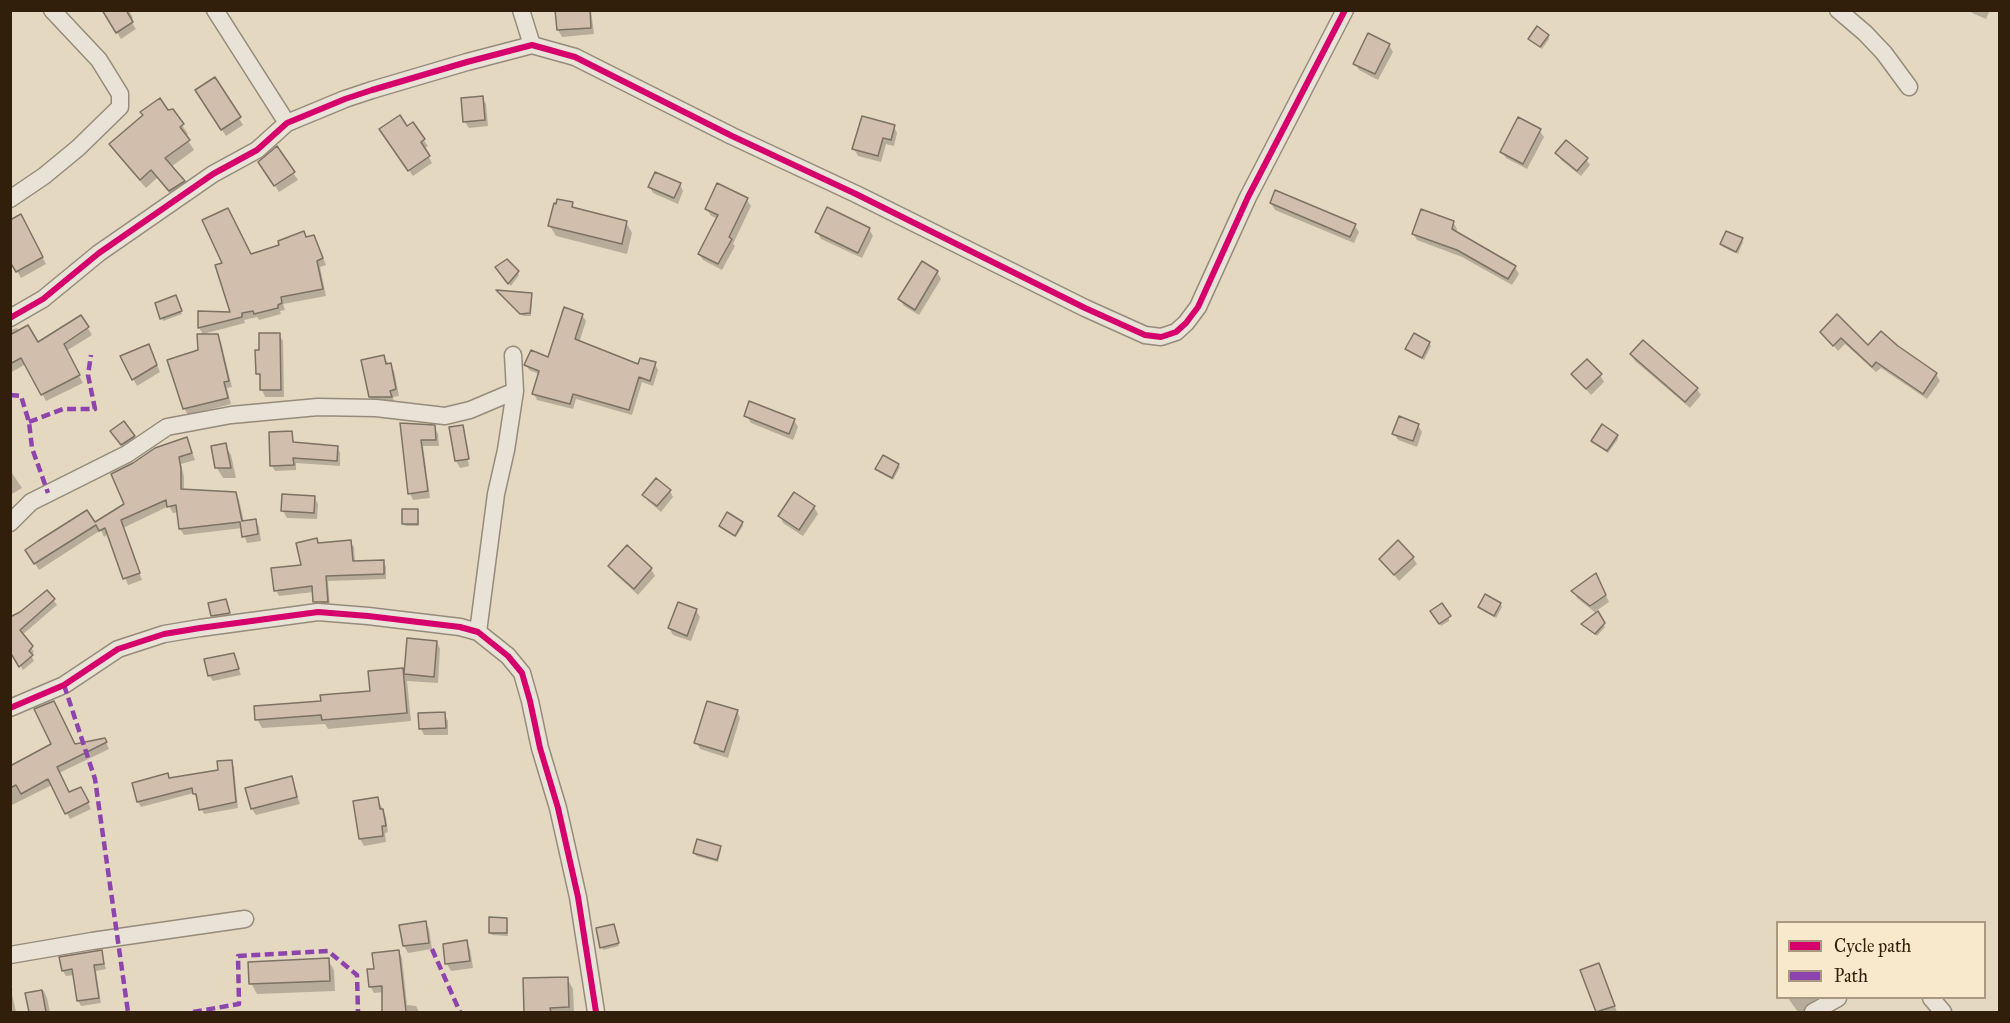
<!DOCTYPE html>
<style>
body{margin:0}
#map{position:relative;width:2010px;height:1023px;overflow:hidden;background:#e5d8c0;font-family:"IM FELL Great Primer",serif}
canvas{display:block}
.frame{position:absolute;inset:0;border:12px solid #311f0b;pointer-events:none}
.legend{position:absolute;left:1776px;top:921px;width:210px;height:78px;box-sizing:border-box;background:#f8e9cc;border:2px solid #a8987f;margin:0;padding:8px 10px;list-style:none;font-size:18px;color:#311f0b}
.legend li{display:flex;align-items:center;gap:12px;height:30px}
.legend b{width:30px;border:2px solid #a8987f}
</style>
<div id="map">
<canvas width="2010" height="1023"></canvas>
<div class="frame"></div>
<ul class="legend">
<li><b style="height:8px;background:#d6006c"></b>Cycle path</li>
<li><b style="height:8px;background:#8e44ad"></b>Path</li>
</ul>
</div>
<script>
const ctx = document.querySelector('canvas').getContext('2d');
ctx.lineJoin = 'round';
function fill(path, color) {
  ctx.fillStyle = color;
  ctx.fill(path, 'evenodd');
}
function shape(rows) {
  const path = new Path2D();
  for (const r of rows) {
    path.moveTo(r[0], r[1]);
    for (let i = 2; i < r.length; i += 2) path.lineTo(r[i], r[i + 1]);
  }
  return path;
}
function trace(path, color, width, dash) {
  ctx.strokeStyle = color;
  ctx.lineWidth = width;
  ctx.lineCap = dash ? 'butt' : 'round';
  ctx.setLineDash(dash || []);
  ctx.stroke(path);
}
fill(shape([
 [103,10,129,10,133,18,130,20,136,29,121,39],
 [557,10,591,10,594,34,562,37,558,30],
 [1970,10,1990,10,1986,19,1972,13],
 [1548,36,1549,39,1542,49,1530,39],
 [1389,45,1393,52,1378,80,1359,70,1355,63],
 [214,79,243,125,226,136,201,97],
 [482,97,486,104,488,126,469,128,465,122],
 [172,110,188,134,185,136,194,150,171,167,189,190,175,200,157,178,146,188,116,153,111,144],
 [412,124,428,146,424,149,432,163,413,176,384,136],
 [894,127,897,133,894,146,886,144,881,162,858,156,854,149],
 [1540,131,1544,137,1527,169,1506,158,1502,152],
 [277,148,298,180,279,192,264,169],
 [1557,153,1586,159,1590,165,1581,176,1561,160],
 [680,184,683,191,678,204,653,193,650,187],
 [718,185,747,200,751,206,733,244,735,246,722,270,703,260,699,254,718,219,711,216,707,209],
 [1271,203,1355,226,1359,232,1354,243,1275,210],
 [572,204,575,210,626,222,632,233,627,254,556,236,550,226,557,206],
 [21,216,46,264,21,278,10,259],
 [1453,222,1457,229,1456,233,1515,267,1519,274,1512,285,1462,257,1417,240,1413,234],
 [869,229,873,236,862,258,821,239,817,232],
 [1742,240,1743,242,1738,254,1723,247,1721,244],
 [317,243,326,265,320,267,326,296,283,304,285,310,280,311,281,314,259,320,257,317,244,320,245,323,203,334,199,328,200,313,232,314,251,255],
 [498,270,517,272,519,275,511,286],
 [937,272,941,279,919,315,904,306,900,299],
 [499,293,531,295,532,297,531,316,523,316],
 [177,300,182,314,163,321,162,318],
 [582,315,586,321,579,343,639,366,655,364,658,370,653,386,642,382,632,415,576,399,573,409,537,400,534,394,539,374,529,370,526,365,549,359],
 [81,317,92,335,63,353,52,335],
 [1837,317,1868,347,1897,348,1936,374,1940,381,1927,399,1881,368,1876,372,1845,344,1838,351,1822,332],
 [17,328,47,375,71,361,83,383,46,401,26,364,10,373,10,347,16,344,10,330],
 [217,335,221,342,232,387,227,388,231,404,188,415,184,408,199,351],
 [279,335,283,341,284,397,265,397,262,390,261,380,258,373],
 [1429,343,1431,346,1424,360,1407,349],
 [152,353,160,372,137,386,122,357],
 [1631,355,1697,389,1701,395,1690,408,1635,361],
 [383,356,394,371,399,396,393,397,394,403,374,404,370,397],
 [1573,374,1600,375,1604,382,1591,395],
 [747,416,794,420,798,427,793,440,751,423],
 [402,424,434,427,438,434,439,446,423,446,430,498,413,500,410,493],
 [1418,425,1422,432,1417,447,1398,440,1394,434],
 [463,426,465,431,463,431,469,466,460,468,456,461,451,428],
 [291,433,295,444,337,447,340,453,340,466,296,463,296,470,275,471,272,466],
 [113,434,134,437,135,439,123,447],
 [1617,436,1618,439,1608,453,1593,441],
 [225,445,231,455,236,478,223,478,217,468],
 [190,446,195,460,181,464,184,477,184,490,235,493,239,500,244,522,255,520,259,527,261,541,247,543,242,528,184,535,180,529,178,512,173,513,169,506,123,528,142,580,128,585,108,534,104,537,101,530,39,570,27,551,94,524,126,504],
 [898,465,900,467,893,480,879,472,877,469],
 [10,470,22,488,10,495],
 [670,491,673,497,661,512,648,501,644,495],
 [314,497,318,504,317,519,287,518,283,511],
 [814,507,818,514,803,536,783,523,780,516],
 [417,511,419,526,405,526,404,523],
 [742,523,743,526,736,537,720,526],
 [316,540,319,544,350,542,354,547,355,562,383,561,386,567,386,579,328,581,330,607,318,607,315,602,314,592,279,596,276,590,303,566],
 [627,548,651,569,655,576,638,595,614,573,610,566],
 [1413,558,1417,564,1399,581,1381,559],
 [1599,581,1609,602,1596,611,1605,627,1597,636,1583,624,1597,614,1577,598,1573,591],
 [47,592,57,605,22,635,34,652,31,655,34,661,23,670,10,649,21,613],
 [227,603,230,616,214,618,212,615],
 [1500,604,1502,607,1496,618,1480,607],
 [696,610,700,617,691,641,673,635,669,628],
 [1432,611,1449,616,1449,621,1441,626],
 [408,640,437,642,440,649,438,683,407,681,411,721,328,729,325,724,262,728,257,719,372,692,402,669,405,675],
 [233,654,241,675,213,681,209,675],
 [737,711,740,718,728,758,700,749,696,742],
 [444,714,448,721,448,735,424,735,421,729],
 [105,740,109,749,59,773,69,794,84,794,91,809,70,819,52,785,10,806,10,768,54,745,75,745],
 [231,762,234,767,238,808,204,814,194,793,141,807,138,802,134,784,219,771],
 [291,778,300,804,256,815,252,809],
 [378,799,386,817,388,832,385,833,386,842,364,846,360,839,354,803],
 [720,847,721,850,718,862,696,856,695,853],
 [507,919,508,936,492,935,490,932],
 [425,922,429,929,432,949,408,953,404,946,401,926],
 [614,925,619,946,603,950,602,947],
 [466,942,470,949,473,968,451,971,447,964,444,945],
 [101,952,106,969,96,971,101,1003,81,1006,78,1000,74,975,66,976,63,971],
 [399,952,402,958,407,1005,416,1006,419,1012,383,1012,384,992,374,993,370,986,375,970],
 [328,960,334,970,335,991,257,994,251,983],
 [1599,965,1602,971,1617,1012,1597,1012,1582,971],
 [567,978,573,989,574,1012,525,1012,524,979],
 [10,986,13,990,11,990,16,1012,10,1012],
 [44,991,47,998,50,1012,30,1012,27,994],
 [1788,998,1815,998,1820,1005,1809,1012,1798,1012]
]), '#0003');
const building = shape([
 [102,10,126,10,133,22,116,33,102,10],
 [555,10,590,10,591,28,557,30,555,10],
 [1537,26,1549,35,1540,47,1528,39,1537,26],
 [1368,33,1390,44,1375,74,1353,64,1368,33],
 [215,77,241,117,221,130,195,90,215,77],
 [483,96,485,120,463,122,461,98,483,96],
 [160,98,168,110,173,109,184,124,180,127,190,140,165,158,185,181,169,191,151,170,140,180,109,144,143,115,140,112,160,98],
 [400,115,407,126,413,122,425,139,421,142,430,156,408,171,379,129,400,115],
 [862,116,895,125,891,140,883,138,878,156,852,149,862,116],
 [1518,117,1541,129,1523,164,1500,152,1518,117],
 [1566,140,1588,158,1577,171,1555,153,1566,140],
 [277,146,295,172,274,186,258,162,277,146],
 [655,172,681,183,674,198,648,187,655,172],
 [717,183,748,198,729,237,732,239,718,264,698,254,718,215,705,209,717,183],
 [1275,190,1356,224,1350,237,1270,203,1275,190],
 [557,199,573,202,572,207,627,221,622,244,548,226,554,203,556,204,557,199],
 [827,207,870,228,858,253,815,232,827,207],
 [228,208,251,254,279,245,278,241,304,231,306,237,314,235,323,258,317,261,323,289,281,297,282,303,278,305,278,308,254,314,253,311,242,313,242,317,198,328,198,311,230,312,215,265,222,263,202,220,228,208],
 [1421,209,1454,221,1452,229,1516,266,1508,279,1457,250,1412,234,1421,209],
 [21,214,43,257,16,272,10,262,10,220,21,214],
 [1726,231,1743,238,1736,252,1720,244,1726,231],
 [507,259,519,271,508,284,495,267,507,259],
 [922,261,938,271,915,310,898,299,922,261],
 [496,290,532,293,530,313,520,314,496,290],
 [176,295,182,311,160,319,155,303,176,295],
 [564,307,583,314,575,339,638,364,640,358,656,362,650,381,639,377,629,410,573,394,570,404,532,394,539,371,524,365,531,350,548,357,564,307],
 [1837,314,1868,345,1881,331,1898,346,1937,373,1923,394,1876,362,1872,367,1841,338,1833,346,1820,332,1837,314],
 [81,315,89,327,64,344,80,375,41,395,21,358,10,364,10,335,28,325,38,342,81,315],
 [259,333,280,333,281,390,260,390,260,374,256,374,255,350,259,350,259,333],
 [1414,333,1430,342,1422,358,1405,349,1414,333],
 [197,334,218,334,229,381,224,382,228,398,183,409,167,360,198,350,197,334],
 [1643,340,1698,388,1685,402,1630,354,1643,340],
 [149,344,157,365,132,380,120,356,149,344],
 [384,355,386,364,391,363,396,389,390,391,392,397,369,397,361,360,384,355],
 [1587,359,1602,374,1586,389,1571,374,1587,359],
 [749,401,795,419,789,434,744,416,749,401],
 [1399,416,1419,424,1413,441,1392,434,1399,416],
 [124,421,135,436,121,445,110,431,124,421],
 [400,423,435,425,436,440,421,440,428,491,408,494,400,423],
 [1602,424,1618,435,1607,451,1591,441,1602,424],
 [463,425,469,459,455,461,449,427,463,425],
 [292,431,293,442,338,446,337,461,293,458,294,465,270,466,269,432,292,431],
 [187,437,192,453,179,457,181,469,181,489,236,492,242,521,256,519,258,534,242,537,240,522,179,529,176,505,167,507,166,500,121,520,140,573,123,579,105,528,99,531,96,525,34,564,25,550,38,541,87,510,95,522,124,504,111,474,133,463,155,448,187,437],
 [226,443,231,468,215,468,211,446,226,443],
 [883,455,899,464,892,478,875,469,883,455],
 [656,478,671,490,657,506,642,495,656,478],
 [794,492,815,506,799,530,778,516,794,492],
 [282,494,315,496,314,513,281,511,282,494],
 [402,509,418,509,418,524,402,524,402,509],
 [727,512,743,522,735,536,719,526,727,512],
 [317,538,318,543,351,540,353,561,384,560,384,574,326,576,328,602,313,602,312,586,274,591,271,568,301,565,296,543,317,538],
 [1398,540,1414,557,1394,575,1379,559,1398,540],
 [627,545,652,568,634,589,608,566,627,545],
 [1596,573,1606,595,1590,606,1571,591,1596,573],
 [47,590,55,599,20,630,33,646,29,651,33,655,19,667,10,652,10,617,20,612,47,590],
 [1485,594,1501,603,1494,616,1478,607,1485,594],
 [226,599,230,613,211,616,208,603,226,599],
 [678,602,697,609,687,636,668,628,678,602],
 [1442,603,1451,616,1439,624,1430,611,1442,603],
 [1598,611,1605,623,1595,634,1581,624,1598,611],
 [407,638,437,641,434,677,404,674,407,638],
 [234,653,239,669,208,676,204,659,234,653],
 [403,668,407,713,322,720,321,715,255,720,254,706,321,701,320,695,370,691,368,671,403,668],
 [54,701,75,744,105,738,107,742,57,767,69,792,81,787,89,802,65,814,48,779,21,794,16,785,10,788,10,766,51,744,34,709,54,701],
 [707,701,738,710,724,752,694,743,707,701],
 [445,712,446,728,419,729,418,713,445,712],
 [232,760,236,802,199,810,196,794,193,794,192,788,137,802,132,783,168,773,169,778,218,770,217,761,232,760],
 [292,776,297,797,251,809,245,788,292,776],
 [378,797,380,809,383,809,386,826,382,826,383,836,359,839,353,801,378,797],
 [697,839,721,846,717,860,693,853,697,839],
 [489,917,507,918,507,933,489,933,489,917],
 [426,921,429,943,403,946,399,925,426,921],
 [614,924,619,943,600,948,596,928,614,924],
 [467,940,470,961,445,964,443,944,467,940],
 [102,950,104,964,94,965,99,998,77,1001,72,969,62,971,59,957,102,950],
 [399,950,406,1012,382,1012,382,986,369,987,367,969,374,969,372,953,399,950],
 [329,958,330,981,249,984,248,962,329,958],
 [1599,963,1615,1006,1596,1012,1580,970,1599,963],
 [568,977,569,1007,550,1008,551,1012,524,1012,523,978,568,977],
 [42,990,46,1012,29,1012,25,993,42,990]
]);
fill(building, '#d1bead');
trace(building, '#7b7263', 1.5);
const minor = shape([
 [215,10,287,123],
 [521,10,532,45],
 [1838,10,1865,33,1884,53,1909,87],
 [10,199,44,176,78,148,120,107,120,94,99,60,52,10],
 [10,318,43,299,99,253,213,174,257,150,287,123,345,99,372,90,467,62,532,45,575,57,732,136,856,194,1085,308,1145,335,1161,337,1176,332,1186,323,1198,307,1248,197,1345,10],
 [10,523,31,502,127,454,167,427,231,415,318,407,376,408,445,416,470,410,515,391],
 [478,632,496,494,506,450,515,391,513,355],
 [10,708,64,685,118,649,164,634,200,628,318,612,368,616,460,627,478,632,508,656,522,673,530,701,540,748,558,808,578,897,596,1012],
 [10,955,92,941,245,919],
 [1931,998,1943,1012],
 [1813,1012,1838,998]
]);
trace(minor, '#958b7b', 19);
trace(minor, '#e9e2d6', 16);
trace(shape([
 [10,395,21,396,29,422,32,448,48,493],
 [29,422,63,409,95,409,88,375,91,355],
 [64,685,95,779,128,1012],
 [432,949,460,1012],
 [193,1012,239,1004,238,956,328,951,357,975,358,1012]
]), '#8e44ad', 4.5, [9, 4.5]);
trace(shape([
 [10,318,43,299,99,253,213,174,257,150,287,123,345,99,372,90,467,62,532,45,575,57,732,136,856,194,1085,308,1145,335,1161,337,1176,332,1186,323,1198,307,1248,197,1345,10],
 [10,708,64,685,118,649,164,634,200,628,318,612,368,616,460,627,478,632,508,656,522,673,530,701,540,748,558,808,578,897,596,1012]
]), '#d6006c', 6);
</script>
